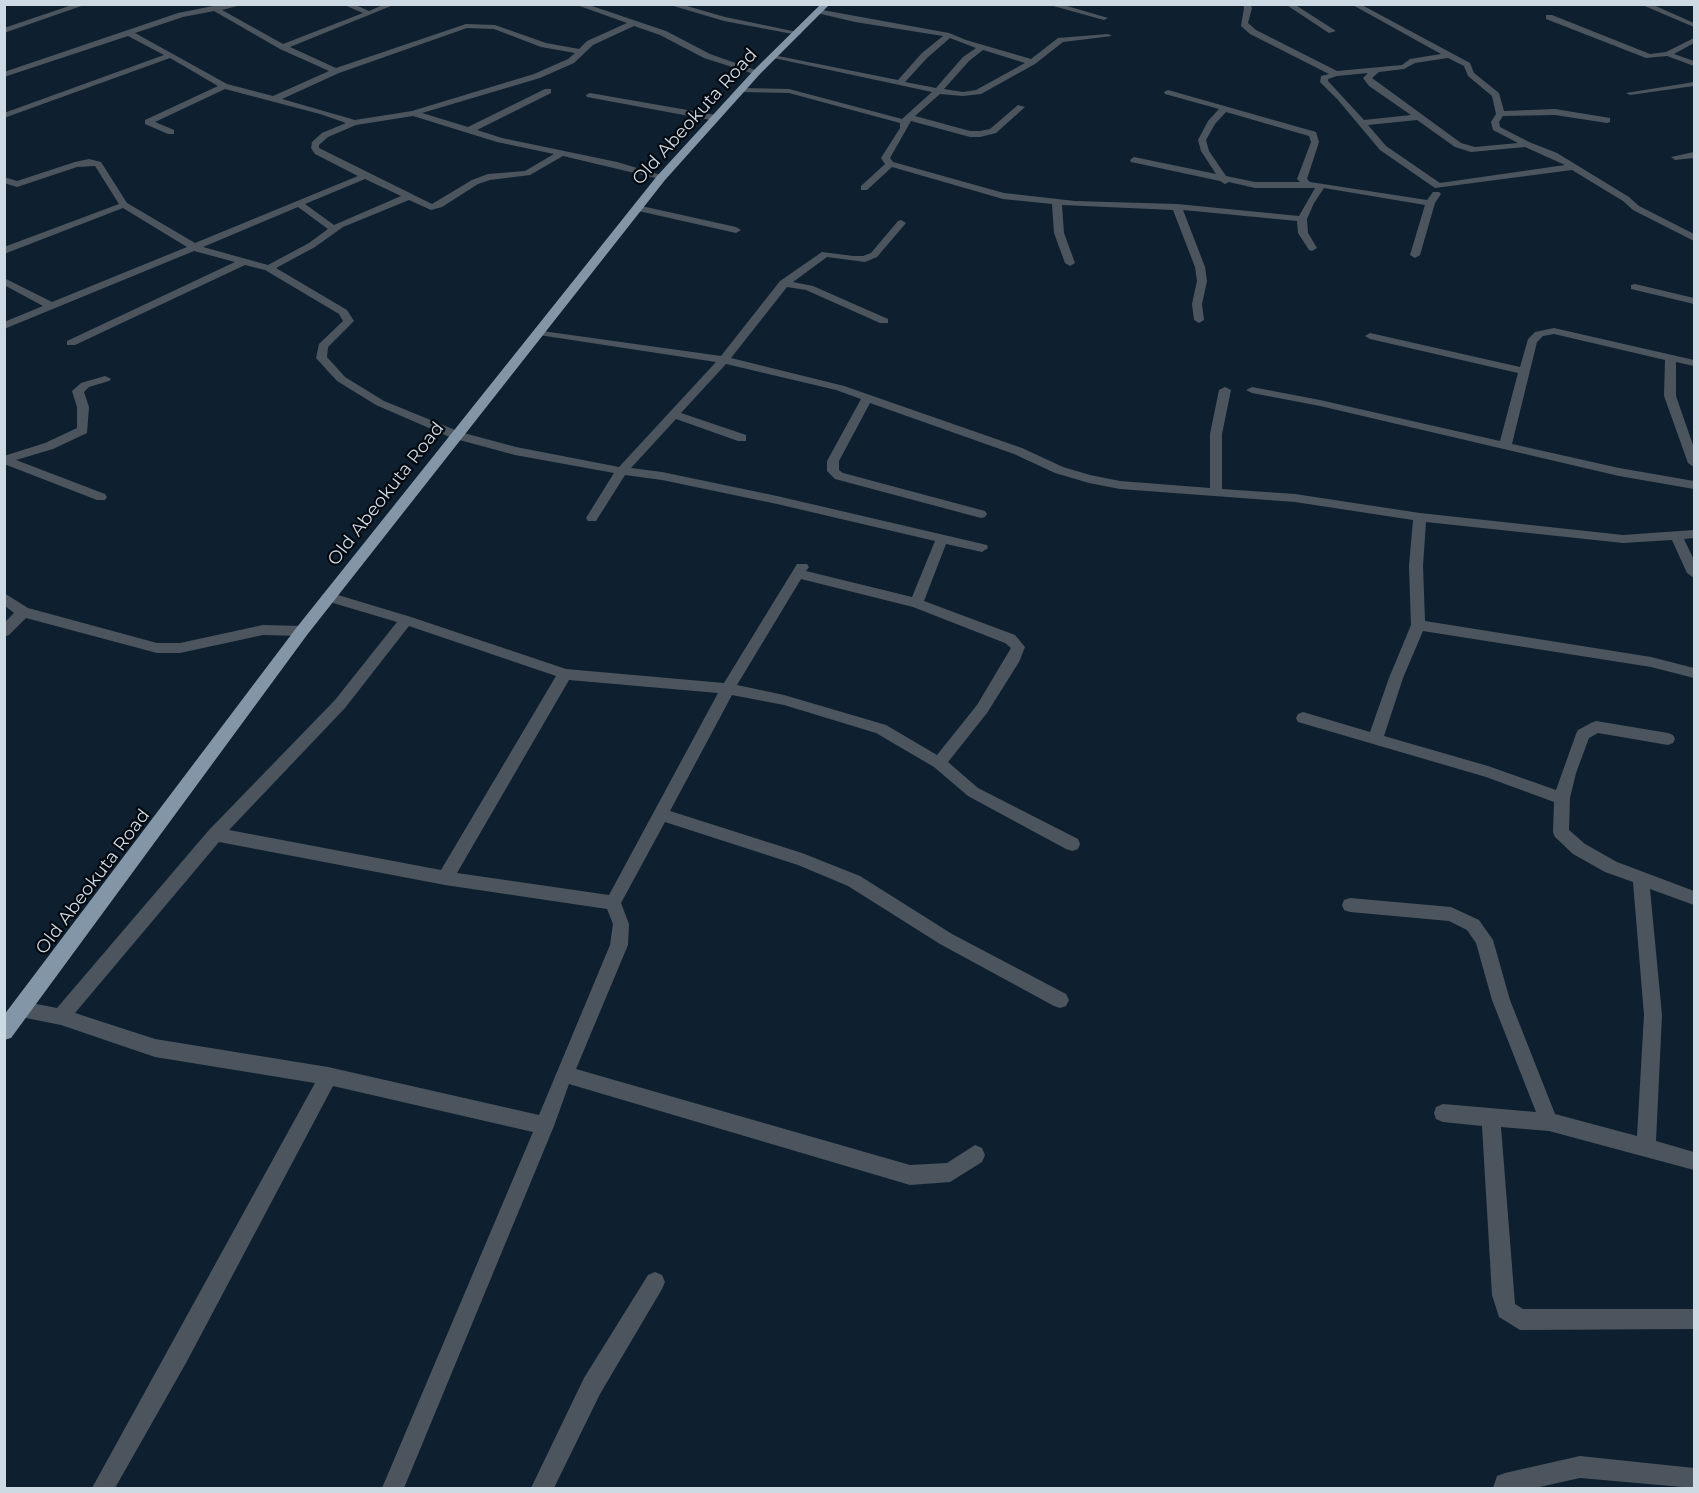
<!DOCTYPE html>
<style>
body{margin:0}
#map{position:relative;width:1699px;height:1493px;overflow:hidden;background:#0e2030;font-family:Montserrat,sans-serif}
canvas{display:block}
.frame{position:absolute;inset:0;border:6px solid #cdd9e3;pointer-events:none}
</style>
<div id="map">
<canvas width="1699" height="1493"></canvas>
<div class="frame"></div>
</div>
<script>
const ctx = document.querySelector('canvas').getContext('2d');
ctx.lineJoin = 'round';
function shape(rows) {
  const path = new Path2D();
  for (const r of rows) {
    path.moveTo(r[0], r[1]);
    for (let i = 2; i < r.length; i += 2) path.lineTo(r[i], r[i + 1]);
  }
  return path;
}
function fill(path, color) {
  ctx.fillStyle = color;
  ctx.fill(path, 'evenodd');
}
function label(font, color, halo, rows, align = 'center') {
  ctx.font = font + ' Montserrat,sans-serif';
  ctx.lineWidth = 4.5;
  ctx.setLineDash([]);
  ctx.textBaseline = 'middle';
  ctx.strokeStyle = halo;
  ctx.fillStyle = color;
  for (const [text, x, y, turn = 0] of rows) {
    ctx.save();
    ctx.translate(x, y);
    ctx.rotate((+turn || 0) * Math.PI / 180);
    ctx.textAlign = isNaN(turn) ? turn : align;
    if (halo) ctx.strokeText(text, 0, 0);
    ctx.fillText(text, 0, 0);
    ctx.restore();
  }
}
fill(shape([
 [75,4,87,4,4,33,4,28,75,4],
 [245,4,222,10,283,44,363,13,342,4,353,4,369,11,385,4,396,4,290,47,336,68,466,24,495,25,546,43,579,49,587,41,627,23,574,4,586,4,666,31,710,54,761,72,754,74,704,58,660,35,634,26,593,45,574,63,540,78,422,113,468,127,545,89,551,89,551,93,477,130,502,138,617,162,664,176,664,180,563,156,530,175,490,180,478,184,442,207,431,210,409,200,343,227,315,247,276,268,347,310,354,321,328,347,327,357,345,377,384,401,460,432,516,447,619,467,716,362,539,335,535,334,535,330,721,356,780,281,822,252,853,256,863,256,871,253,898,221,901,220,906,223,877,257,865,262,827,257,793,282,813,286,888,319,888,323,880,323,806,290,787,287,731,358,844,386,1022,448,1063,467,1090,475,1120,481,1210,488,1210,434,1219,390,1225,387,1231,390,1222,434,1222,489,1295,494,1420,513,1623,535,1694,530,1694,538,1684,539,1694,560,1694,578,1687,573,1672,540,1623,543,1426,522,1423,566,1425,621,1651,657,1694,668,1694,678,1651,667,1423,631,1403,678,1384,736,1488,766,1556,790,1576,734,1578,730,1591,723,1596,721,1668,733,1673,735,1675,739,1673,743,1668,745,1598,733,1589,738,1576,773,1570,798,1569,830,1585,844,1617,862,1694,891,1694,905,1650,889,1662,1015,1656,1141,1694,1152,1694,1170,1549,1131,1501,1127,1515,1304,1523,1309,1694,1309,1694,1329,1520,1330,1499,1317,1492,1295,1482,1126,1443,1122,1436,1119,1434,1113,1436,1107,1443,1104,1536,1112,1492,1000,1476,943,1467,930,1449,921,1350,912,1344,910,1342,905,1344,900,1350,898,1451,907,1479,920,1493,940,1510,1000,1555,1114,1637,1136,1644,1015,1633,882,1605,872,1573,854,1555,837,1553,832,1554,802,1486,777,1298,722,1296,718,1298,714,1303,712,1370,732,1389,678,1411,625,1409,566,1413,520,1295,502,1120,489,1089,483,1055,473,1014,454,870,403,839,461,839,470,843,473,985,511,987,514,985,517,981,518,835,479,827,471,827,461,861,399,836,390,726,364,681,413,746,435,746,441,738,441,676,419,631,468,662,472,777,496,987,545,988,548,982,552,946,544,924,601,1015,635,1025,647,1019,662,987,713,948,762,978,788,1078,839,1080,844,1078,849,1072,851,1066,849,968,796,934,767,876,733,784,705,732,695,670,811,802,853,860,876,952,934,1066,994,1069,1000,1066,1006,1060,1008,1054,1006,940,944,848,886,798,865,665,822,621,903,629,924,628,945,576,1069,910,1165,947,1163,975,1145,982,1148,985,1155,982,1162,950,1182,910,1185,569,1084,554,1126,404,1488,382,1488,533,1132,333,1086,186,1363,115,1488,92,1488,315,1083,155,1057,61,1025,21,1017,15,1015,12,1009,15,1003,21,1001,57,1008,209,830,335,700,397,622,323,600,321,597,323,594,328,592,411,617,566,669,724,683,797,564,807,564,809,567,806,571,912,597,935,541,777,504,662,480,625,475,596,521,588,521,586,518,614,473,515,455,452,438,376,405,337,381,316,358,319,344,343,321,339,314,265,270,245,265,75,345,67,345,67,341,235,262,194,251,4,329,4,322,43,306,4,285,4,278,52,302,187,247,123,208,4,254,4,247,119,204,95,166,77,167,17,187,4,183,4,177,17,181,75,162,89,159,101,162,127,203,195,243,358,176,315,154,311,148,312,142,322,133,346,123,320,114,225,89,155,122,174,130,174,134,168,134,145,124,145,120,218,86,170,58,4,118,4,113,164,55,128,36,4,77,4,72,178,13,213,6,245,4],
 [214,11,280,49,329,71,273,96,227,84,135,33,183,17,214,11],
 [467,28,494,29,541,47,575,53,568,59,534,74,412,111,355,120,282,99,339,73,467,28],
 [413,116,497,142,554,154,525,171,488,174,472,180,432,204,319,148,319,145,328,137,356,125,413,116],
 [365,179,401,196,334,225,305,204,365,179],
 [298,207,328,229,309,243,268,265,203,247,298,207],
 [801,579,913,607,1005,643,1011,648,977,705,937,755,886,725,784,695,737,685,801,579],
 [409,626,556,676,441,870,229,830,345,708,409,626],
 [569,680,718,693,609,895,457,873,569,680],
 [219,842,445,885,607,909,613,924,610,945,539,1115,328,1067,155,1039,75,1013,219,842],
 [667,4,680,4,725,17,802,33,798,35,724,21,667,4],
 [1046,4,1060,4,1108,18,1104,20,1046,4],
 [1243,4,1250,4,1252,8,1248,23,1256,30,1337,71,1402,65,1410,59,1441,54,1351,4,1360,4,1470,63,1474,73,1499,93,1504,111,1555,109,1610,118,1610,122,1607,123,1555,115,1503,116,1499,122,1500,127,1529,142,1557,153,1629,197,1639,206,1694,234,1694,241,1633,210,1623,201,1572,170,1435,188,1380,150,1338,100,1320,82,1321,76,1329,74,1250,34,1241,26,1244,8,1243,4],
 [1448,58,1464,66,1468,76,1492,96,1496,114,1491,122,1493,130,1518,143,1475,147,1461,143,1372,78,1379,72,1404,69,1415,63,1448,58],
 [1368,73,1363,78,1369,86,1411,115,1364,120,1328,81,1328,79,1337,76,1368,73],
 [1417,120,1455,147,1471,152,1525,147,1565,165,1440,183,1386,146,1368,125,1417,120],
 [1285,4,1294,4,1336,31,1329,33,1285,4],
 [1640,4,1651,4,1694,23,1694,27,1640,4],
 [817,9,949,33,966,40,1031,59,1058,38,1108,34,1112,36,1063,42,1035,64,981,94,963,96,940,94,915,116,970,131,980,131,990,129,1018,105,1025,107,996,133,980,137,970,137,911,121,890,158,893,162,1004,193,1075,201,1177,204,1299,216,1315,188,1255,188,1229,182,1225,184,1220,181,1131,162,1130,160,1134,157,1216,174,1201,151,1198,140,1208,121,1219,109,1165,94,1164,92,1168,90,1316,132,1319,142,1307,179,1310,182,1427,200,1433,192,1439,192,1441,194,1435,203,1420,255,1415,258,1410,255,1425,205,1324,188,1314,203,1307,219,1308,233,1317,248,1312,251,1309,250,1298,233,1297,221,1183,210,1205,267,1207,281,1202,304,1204,320,1199,323,1194,320,1192,304,1197,281,1195,267,1173,210,1062,205,1064,233,1075,263,1070,266,1065,263,1054,233,1052,204,1003,199,892,167,867,190,861,190,861,186,885,164,881,158,900,128,900,123,789,93,742,92,738,90,742,88,789,89,902,119,932,92,769,57,773,55,898,80,922,53,943,36,855,22,817,13,817,9],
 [950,38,976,48,963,57,936,88,905,82,928,57,950,38],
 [983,50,1025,63,976,90,963,92,944,89,969,61,983,50],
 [1226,112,1309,136,1311,142,1297,179,1300,182,1255,182,1226,176,1209,151,1206,140,1215,124,1226,112],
 [1546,15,1552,15,1650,54,1666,52,1694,38,1694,43,1674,54,1694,61,1694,66,1667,56,1646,58,1546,19,1546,15],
 [1694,82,1694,86,1630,95,1626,93,1694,82],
 [590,93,716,115,720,118,716,121,587,97,586,95,590,93],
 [1694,152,1694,158,1675,160,1671,157,1694,152],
 [637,205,736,227,741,230,736,233,634,210,632,208,637,205],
 [1635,284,1694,298,1694,304,1631,289,1631,285,1635,284],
 [1554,328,1694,360,1694,366,1676,362,1676,396,1694,448,1694,467,1688,463,1664,396,1665,360,1554,334,1543,336,1537,342,1512,444,1619,468,1694,481,1694,489,1619,476,1320,406,1252,393,1246,390,1252,387,1320,400,1500,441,1518,373,1370,339,1365,336,1370,333,1520,367,1528,339,1535,332,1554,328],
 [105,376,111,379,109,381,89,387,84,392,89,407,87,433,53,449,16,460,105,494,107,497,105,500,97,500,4,464,4,456,45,443,77,428,77,407,72,391,81,383,105,376],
 [4,593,28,608,157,643,180,643,263,625,302,626,309,631,302,636,263,635,180,653,157,653,26,618,9,635,4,637,4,623,14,613,4,605,4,593],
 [655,1272,662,1275,665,1282,662,1289,600,1394,554,1488,531,1488,584,1378,648,1275,655,1272],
 [1580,1456,1694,1468,1694,1488,1580,1478,1535,1488,1493,1488,1497,1476,1505,1473,1580,1456]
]), '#4c555d');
fill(shape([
 [821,4,830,4,760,74,665,180,307,635,11,1038,4,1040,4,1015,297,627,657,176,754,70,821,4]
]), '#8296a8');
label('18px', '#cdd9e3', '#040910', [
 ["Old Abeokuta Road",695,117,-48],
 ["Old Abeokuta Road",386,494,-52],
 ["Old Abeokuta Road",93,882,-53]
]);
</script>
